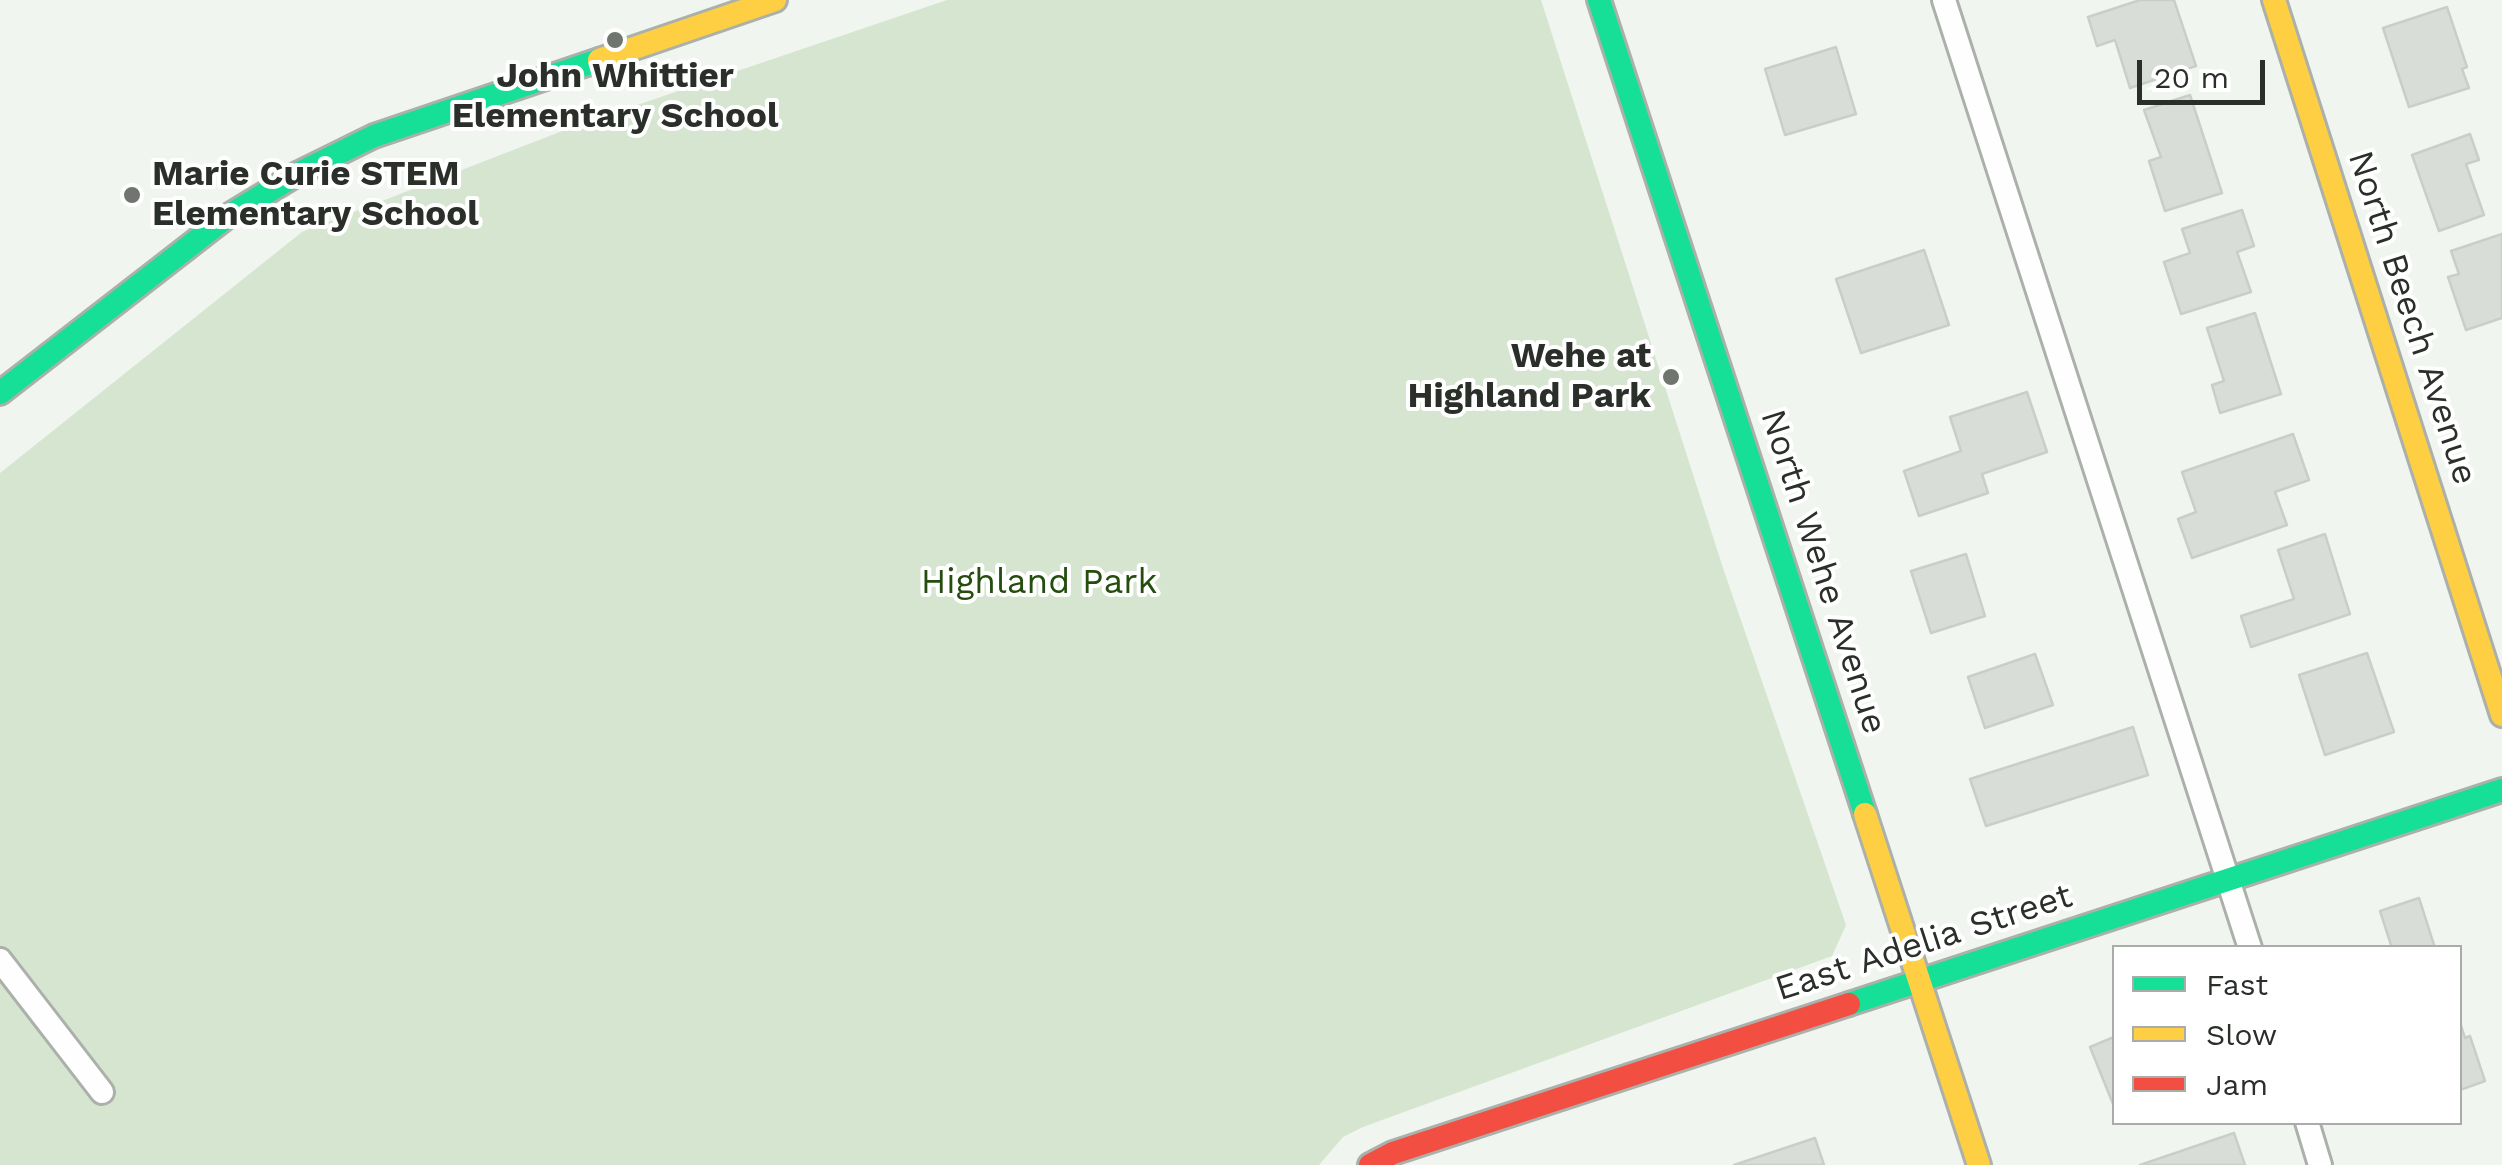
<!DOCTYPE html>
<style>
body{margin:0}
#map{position:relative;width:2502px;height:1165px;overflow:hidden;background:#f0f6ef;font-family:"Work Sans",sans-serif}
canvas{display:block}
.legend{position:absolute;left:2112px;top:945px;width:350px;height:180px;box-sizing:border-box;background:#fff;border:2px solid #aaacaa;margin:0;padding:12px 18px;list-style:none;font-size:30px;color:#2b2f2a}
.legend li{display:flex;align-items:center;gap:20px;height:50px}
.legend b{width:50px;border:2px solid #aaacaa}
.scale{position:absolute;left:2137px;top:60px;width:128px;height:45px;box-sizing:border-box;border:5px solid #2b2f2a;border-top:0;padding-left:12px;font-size:30px;line-height:35px;white-space:nowrap;color:#2b2f2a;-webkit-text-stroke:8px #fff;paint-order:stroke}
</style>
<div id="map">
<canvas width="2502" height="1165"></canvas>
<ul class="legend">
<li><b style="height:12px;background:#16e098"></b>Fast</li>
<li><b style="height:12px;background:#ffcf43"></b>Slow</li>
<li><b style="height:12px;background:#f24e42"></b>Jam</li>
</ul>
<div class="scale">20 m</div>
</div>
<script>
const ctx = document.querySelector('canvas').getContext('2d');
ctx.lineJoin = 'round';
function fill(path, color) {
  ctx.fillStyle = color;
  ctx.fill(path, 'evenodd');
}
function shape(rows) {
  const path = new Path2D();
  for (const r of rows) {
    path.moveTo(r[0], r[1]);
    for (let i = 2; i < r.length; i += 2) path.lineTo(r[i], r[i + 1]);
  }
  return path;
}
function trace(path, color, width, dash) {
  ctx.strokeStyle = color;
  ctx.lineWidth = width;
  ctx.lineCap = dash ? 'butt' : 'round';
  ctx.setLineDash(dash || []);
  ctx.stroke(path);
}
function label(font, color, halo, rows, align = 'center') {
  ctx.font = font + ' "Work Sans",sans-serif';
  ctx.lineWidth = 8;
  ctx.setLineDash([]);
  ctx.textBaseline = 'middle';
  ctx.strokeStyle = halo;
  ctx.fillStyle = color;
  for (const [text, x, y, turn = 0] of rows) {
    ctx.save();
    ctx.translate(x, y);
    ctx.rotate((+turn || 0) * Math.PI / 180);
    ctx.textAlign = isNaN(turn) ? turn : align;
    if (halo) ctx.strokeText(text, 0, 0);
    ctx.fillText(text, 0, 0);
    ctx.restore();
  }
}
fill(shape([
 [947,0,1541,0,1723,568,1846,925,1832,956,1363,1127,1343,1137,1319,1165,0,1165,0,473,302,232,575,126]
]), '#d5e5cf');
const building = shape([
 [2140,0,2174,0,2196,66,2130,88,2115,40,2097,46,2088,17,2140,0],
 [2447,7,2467,67,2462,69,2469,88,2409,107,2383,28,2447,7],
 [1836,47,1856,114,1785,135,1765,69,1836,47],
 [2190,95,2222,193,2165,211,2149,161,2161,157,2144,110,2190,95],
 [2470,134,2479,160,2466,164,2484,215,2439,231,2412,155,2470,134],
 [2242,210,2254,246,2237,252,2251,292,2181,314,2164,262,2190,253,2182,229,2242,210],
 [2502,234,2502,318,2466,330,2448,277,2459,274,2451,251,2502,234],
 [1924,250,1949,325,1861,353,1836,279,1924,250],
 [2255,313,2281,394,2220,413,2212,385,2224,381,2207,328,2255,313],
 [2027,392,2047,452,1982,474,1988,493,1919,516,1904,471,1961,451,1950,417,2027,392],
 [2293,434,2309,480,2275,492,2287,525,2192,558,2178,519,2196,512,2182,472,2293,434],
 [2325,534,2350,614,2251,647,2241,616,2294,599,2278,550,2325,534],
 [1966,554,1985,616,1931,633,1911,571,1966,554],
 [2367,653,2394,732,2325,755,2299,675,2367,653],
 [2035,654,2053,705,1985,728,1968,677,2035,654],
 [2133,727,2148,775,1986,826,1970,779,2133,727],
 [2419,898,2435,948,2392,948,2380,911,2419,898],
 [2460,1022,2465,1038,2470,1036,2485,1081,2460,1090,2460,1022],
 [2114,1037,2114,1103,2113,1104,2090,1047,2114,1037],
 [2234,1133,2245,1165,2140,1165,2234,1133],
 [1815,1138,1824,1165,1734,1165,1815,1138]
]);
fill(building, '#d9ddd7');
trace(building, '#cacec8', 2.5);
const lane = shape([
 [1944,0,2250,948],
 [0,960,102,1092],
 [2307,1122,2320,1165]
]);
const fast = shape([
 [1599,0,1865,814],
 [0,393,228,216,299,173,374,136,599,60],
 [1849,1004,2502,790]
]);
const slow = shape([
 [2274,0,2502,715],
 [599,60,775,0],
 [1865,814,1979,1165]
]);
const jam = shape([
 [1370,1165,1393,1153,1849,1004]
]);
trace(lane, '#acb0ab', 28);
trace(fast, '#acb0ab', 28);
trace(slow, '#acb0ab', 28);
trace(jam, '#acb0ab', 28);
trace(lane, '#fdfefd', 22);
trace(fast, '#16e098', 22);
trace(slow, '#ffcf43', 22);
trace(jam, '#f24e42', 22);
for (const [x, y, r, color] of [
 [615,40,10,"#70756f"],
 [132,195,10,"#70756f"],
 [1671,377,10,"#70756f"]
]) {
  const dot = new Path2D();
  dot.arc(x, y, r, 0, 2 * Math.PI);
  ctx.fillStyle = color;
  ctx.fill(dot);
  trace(dot, '#fff', 4);
}
label('bold 35px', '#2b2f2a', '#fff', [
 ["John Whittier",615,77],
 ["Elementary School",615,117],
 ["Marie Curie STEM",152,175,"left"],
 ["Elementary School",152,215,"left"],
 ["Wehe at",1651,357,"right"],
 ["Highland Park",1651,397,"right"]
]);
label('35px', '#2b2f2a', '#fff', [
 ["North Beech Avenue",2412,318,72],
 ["North Wehe Avenue",1823,572,72],
 ["East Adelia Street",1924,943,-18]
]);
label('35px', '#254d0e', '#fff', [
 ["Highland Park",1039,583]
]);
</script>
